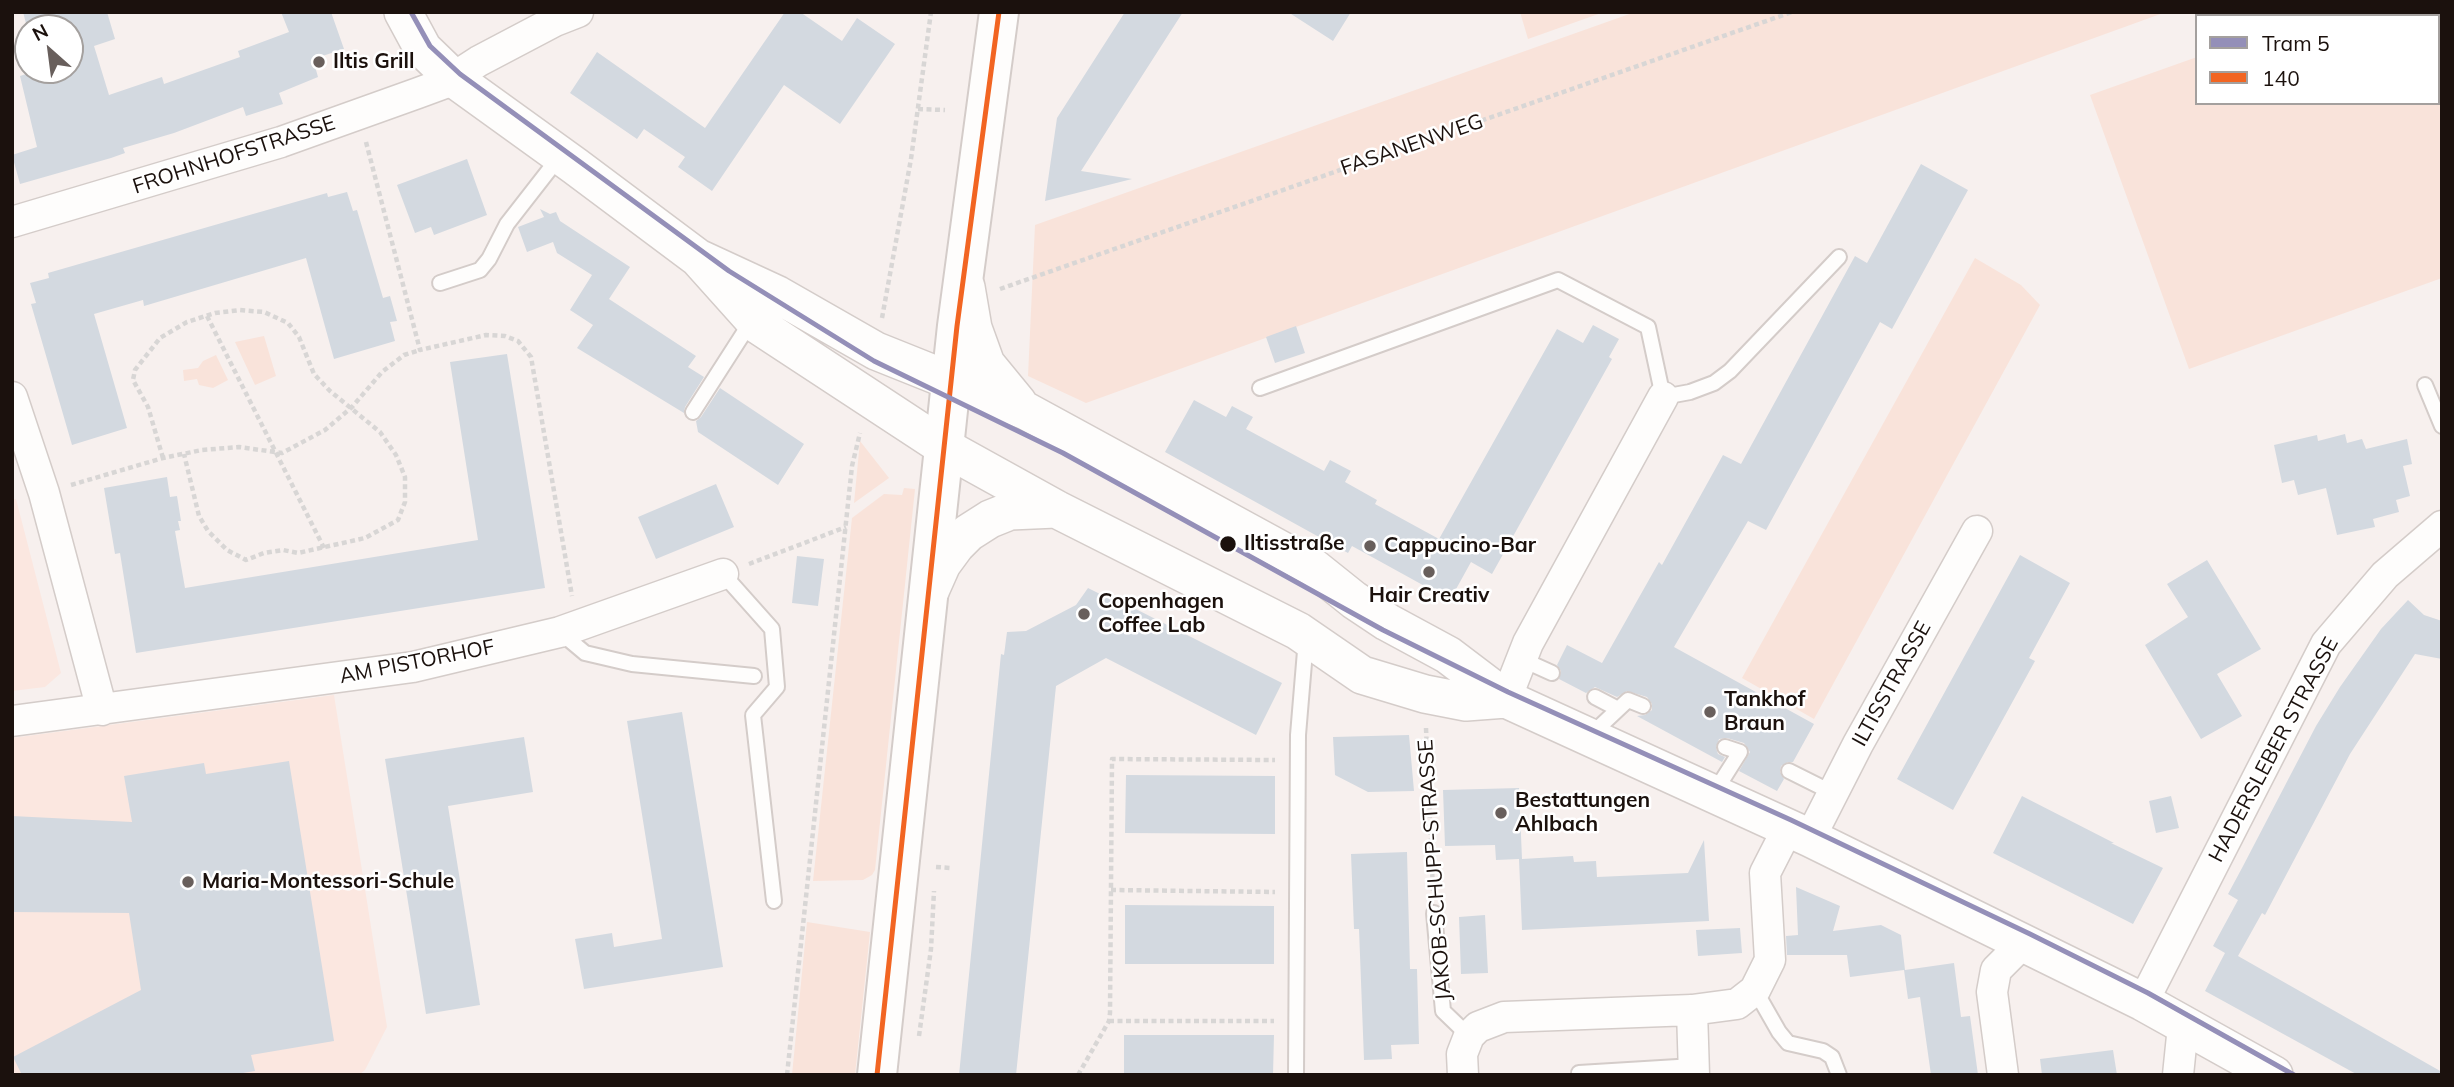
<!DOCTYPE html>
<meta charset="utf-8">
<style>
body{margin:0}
#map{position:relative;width:2454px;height:1087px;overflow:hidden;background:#f7f0ee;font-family:Mulish,sans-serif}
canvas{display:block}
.frame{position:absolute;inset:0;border:14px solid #1b110d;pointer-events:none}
.legend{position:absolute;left:2195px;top:14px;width:245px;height:91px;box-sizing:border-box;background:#fff;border:2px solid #a4a09e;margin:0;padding:9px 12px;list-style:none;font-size:21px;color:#1b110d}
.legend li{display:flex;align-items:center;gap:14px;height:35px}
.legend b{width:35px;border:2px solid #a4a09e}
.north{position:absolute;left:14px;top:14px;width:70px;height:70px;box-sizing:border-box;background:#fff;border:2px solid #a4a09e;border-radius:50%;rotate:332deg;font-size:19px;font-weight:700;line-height:28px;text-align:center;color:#1b110d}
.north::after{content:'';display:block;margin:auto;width:24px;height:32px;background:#685f5c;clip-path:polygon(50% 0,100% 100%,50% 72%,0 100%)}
</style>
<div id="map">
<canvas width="2454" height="1087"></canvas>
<div class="frame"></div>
<ul class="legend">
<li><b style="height:9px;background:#948fb8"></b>Tram 5</li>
<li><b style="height:9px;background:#f26522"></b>140</li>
</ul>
<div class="north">N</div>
</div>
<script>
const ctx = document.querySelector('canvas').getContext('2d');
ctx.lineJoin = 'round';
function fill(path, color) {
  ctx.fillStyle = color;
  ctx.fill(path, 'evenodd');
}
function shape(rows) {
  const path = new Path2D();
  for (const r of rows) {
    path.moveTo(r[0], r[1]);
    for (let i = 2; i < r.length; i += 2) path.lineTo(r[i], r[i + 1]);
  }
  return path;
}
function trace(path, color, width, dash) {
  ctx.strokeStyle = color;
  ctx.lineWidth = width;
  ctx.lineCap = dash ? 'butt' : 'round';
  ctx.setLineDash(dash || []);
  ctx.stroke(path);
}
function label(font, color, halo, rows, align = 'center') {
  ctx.font = font + ' Mulish,sans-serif';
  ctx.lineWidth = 5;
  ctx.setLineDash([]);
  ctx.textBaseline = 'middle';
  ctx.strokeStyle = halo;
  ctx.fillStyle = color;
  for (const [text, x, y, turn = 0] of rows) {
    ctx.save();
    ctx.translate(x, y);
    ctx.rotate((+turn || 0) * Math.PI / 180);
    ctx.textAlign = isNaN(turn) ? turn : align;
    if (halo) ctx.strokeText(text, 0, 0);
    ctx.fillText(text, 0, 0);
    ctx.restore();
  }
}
fill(shape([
 [16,499,61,673,45,687,12,691,12,500],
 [334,695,387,1027,365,1070,359,1075,12,1075,12,738]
]), '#fbe7e0');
fill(shape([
 [1520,12,1604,12,1528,39],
 [1635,12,2166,12,1086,403,1028,376,1035,225],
 [2320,12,2442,12,2442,278,2189,369,2090,95,2197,57,2197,103,2438,103,2438,16,2310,16],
 [1975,258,2021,285,2040,305,1814,719,1742,678],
 [264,336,276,376,255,385,235,342],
 [216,355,228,380,213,388,199,385,197,379,184,381,183,370,198,368,203,361],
 [860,441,889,478,854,503],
 [904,488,915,489,875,870,872,875,863,880,813,881,852,518,884,494,902,495],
 [807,922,870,932,855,1075,792,1075]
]), '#f9e3da');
fill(shape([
 [23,12,107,12,115,39,94,46,109,95,162,77,164,84,240,57,238,51,289,32,281,12,331,12,344,49,313,59,318,77,279,93,283,104,246,116,243,107,174,133,123,148,125,153,111,158,20,184,12,155,37,147,20,76,26,74,21,57,28,55,28,70,70,70,70,28,28,28,28,31],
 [785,12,800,12,842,41,857,18,895,44,840,124,784,85,712,191,678,167,685,157,644,129,637,139,570,93,597,52,705,128],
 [1125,12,1183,12,1081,171,1132,179,1045,201,1057,118],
 [1288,12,1351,12,1333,41],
 [467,159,487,215,434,235,431,227,415,233,397,185],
 [1921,164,1968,190,1892,329,1880,322,1766,530,1748,521,1674,647,1814,724,1793,762,1788,762,1781,766,1780,772,1784,779,1777,791,1739,771,1750,752,1744,743,1727,738,1719,739,1716,748,1718,754,1725,757,1722,762,1637,716,1645,715,1652,710,1652,704,1647,697,1627,691,1617,697,1595,687,1586,693,1559,679,1561,671,1557,665,1567,645,1602,663,1659,562,1662,565,1723,455,1741,464,1855,256,1867,263],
 [347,192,353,211,357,210,383,298,390,296,397,321,390,322,395,341,334,359,306,258,144,306,143,300,94,314,127,428,72,445,31,304,36,303,30,283,49,278,48,273,246,216,327,193,328,197],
 [540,209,550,214,556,212,560,221,630,267,609,299,696,356,688,367,704,377,685,407,684,413,577,348,593,325,570,310,592,275,557,253,553,242,527,252,518,227,544,217],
 [1593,325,1619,339,1609,357,1612,359,1492,574,1471,562,1450,600,1352,546,1348,553,1165,452,1194,400,1226,417,1232,406,1253,417,1246,429,1324,471,1330,460,1351,471,1345,482,1377,500,1375,504,1439,539,1557,329,1583,343],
 [1296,326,1305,353,1275,363,1266,337],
 [507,354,545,588,136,653,120,553,115,554,104,488,167,477,170,497,177,496,181,521,178,521,180,530,175,531,185,588,478,540,450,362],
 [720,388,804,444,778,485,698,432,696,421,701,417],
 [2345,434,2347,443,2362,439,2366,449,2407,439,2412,464,2403,466,2410,496,2396,500,2399,512,2373,519,2375,527,2337,535,2326,488,2298,495,2294,480,2282,483,2274,445,2317,435,2318,441],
 [716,484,734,527,656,559,638,517],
 [2020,555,2070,583,2029,658,2035,661,1953,810,1897,779],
 [797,556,824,559,818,606,792,603],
 [2207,560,2261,649,2217,674,2242,716,2201,739,2145,645,2188,617,2167,584],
 [1088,588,1108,598,1110,596,1282,683,1256,735,1106,658,1056,686,1016,1075,959,1075,1001,654,1004,655,1007,632,1026,631,1076,605],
 [2408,600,2424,615,2442,621,2442,659,2415,654,2350,754,2265,915,2262,913,2238,956,2442,1072,2442,1075,2358,1075,2205,991,2225,953,2213,946,2238,900,2228,894,2242,868,2316,726,2340,687,2381,629],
 [682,712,723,967,584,989,575,939,612,933,614,947,662,939,627,721],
 [1409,735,1414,791,1368,792,1335,775,1333,737],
 [524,737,533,792,448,806,480,1005,426,1014,385,759],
 [289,761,334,1041,251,1055,255,1071,231,1075,22,1075,13,1057,141,990,129,913,12,912,12,816,132,822,124,776,204,763,206,774],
 [1126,775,1275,776,1275,834,1125,833],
 [1519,788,1522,859,1573,856,1574,862,1596,861,1597,877,1688,873,1704,840,1709,921,1522,930,1519,859,1496,860,1495,845,1445,846,1443,790],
 [2022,796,2114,843,2111,843,2163,868,2133,924,1993,853],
 [2171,796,2179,828,2156,833,2149,801],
 [1407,852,1410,969,1417,969,1419,1044,1391,1045,1392,1059,1364,1060,1359,929,1354,929,1351,854],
 [1796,887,1840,906,1833,931,1881,925,1901,935,1905,970,1954,963,1961,1017,1970,1016,1978,1075,1931,1075,1920,997,1908,999,1904,970,1850,977,1847,955,1787,955,1786,936,1798,935],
 [1125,905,1274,906,1274,964,1125,964],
 [1485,915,1488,973,1461,974,1459,917],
 [1740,928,1742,953,1698,956,1696,930],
 [1124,1035,1274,1035,1273,1075,1124,1075],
 [2113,1050,2117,1075,2042,1075,2040,1059]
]), '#d3d9e0');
const service = shape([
 [440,283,480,270,489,259,507,224,560,156],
 [2425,385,2442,426],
 [1260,388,1558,280,1648,327,1663,397,1690,392,1714,383,1730,371,1839,257],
 [693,412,752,320],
 [723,574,772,629,777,687,753,715,774,901],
 [560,632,585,653,632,664,754,676],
 [1521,659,1552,673],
 [1595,697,1618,709],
 [1592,738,1595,731,1628,700,1643,706],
 [1789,771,1833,793],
 [1714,793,1740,752,1725,747],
 [1434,913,1443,1011,1469,1036],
 [1755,990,1779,1032,1788,1043,1823,1051,1832,1057,1839,1075],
 [1579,1073,1694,1066],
 [1296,1075,1298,735,1306,639]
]);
const minor = shape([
 [12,222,281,142,418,93,445,83,479,61,555,21,578,12],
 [12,397,44,493,102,710],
 [1506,699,1528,643,1663,397],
 [12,721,413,667,560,632,723,574],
 [1810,838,1858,744,1977,531],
 [2143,1002,2326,644,2385,575,2442,526],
 [1692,1010,1694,1075],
 [1463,1075,1462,1054,1469,1036,1478,1027,1504,1017,1692,1010,1737,1004,1755,990,1770,960,1765,873,1788,828],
 [2003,1075,1992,992,1996,970,2023,943],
 [2178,1075,2182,1036,2186,1026]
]);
const tertiary = shape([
 [403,12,423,49,453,78,575,166,698,258,758,325,944,447,1056,509,1298,631,1362,675,1425,694,1466,702,1506,699],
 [698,258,778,295,876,351,1026,411,1314,568,1354,600,1387,622,1448,655,1506,699,1810,838,2143,1002,2274,1075],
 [966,287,973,328,986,364,1018,403],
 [930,591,942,564,956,545,968,533,990,519,1010,511,1056,509]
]);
const secondary = shape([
 [877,1075,957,326,999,12]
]);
trace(service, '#d4ccc9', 18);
trace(minor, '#d4ccc9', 33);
trace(tertiary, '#d4ccc9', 40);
trace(secondary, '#d4ccc9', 42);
trace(shape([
 [918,109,945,110],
 [366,142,420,350,486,335,505,336,518,341,531,357,572,596],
 [1000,289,1792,12],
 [207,316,324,548],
 [882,318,911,159,931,12],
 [163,458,148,407,133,380,135,370,160,338,187,322,215,313,240,310,264,312,288,323,299,337,314,374,330,391,380,432,396,455,405,477,405,502,398,520,365,538,298,553,283,550,264,553,246,560,227,550,208,531,199,516,184,454],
 [71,485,163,458,202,450,239,447,282,453,325,430,352,407,382,372,404,355,420,350],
 [749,564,846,527],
 [1426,728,1433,891],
 [936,867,950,868],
 [1111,890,1275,892],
 [1109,1021,1274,1021],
 [919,1036,931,949,934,891],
 [787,1075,852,466,860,433],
 [1078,1075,1109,1021,1110,1013,1112,759,1275,760]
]), '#d8d6d5', 4.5, [5, 3.5]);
trace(service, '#fefdfc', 14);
trace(minor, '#fefdfc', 30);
trace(tertiary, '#fefdfc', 37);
trace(secondary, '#fefdfc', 38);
trace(shape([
 [877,1075,957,326,999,12]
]), '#f26522', 5);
trace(shape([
 [411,12,430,46,460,74,729,271,874,361,1063,453,1383,630,1508,692,1791,820,2030,934,2148,993,2294,1075]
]), '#948fb8', 5);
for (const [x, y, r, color] of [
 [319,62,7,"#685f5c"],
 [1228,544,9,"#1b110d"],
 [1370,546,7,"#685f5c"],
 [1429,572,7,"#685f5c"],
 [1084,614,7,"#685f5c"],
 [1710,712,7,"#685f5c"],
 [1501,813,7,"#685f5c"],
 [188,882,7,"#685f5c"]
]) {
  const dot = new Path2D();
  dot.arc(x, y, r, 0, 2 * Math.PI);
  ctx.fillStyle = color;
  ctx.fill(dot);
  trace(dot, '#fff', 2.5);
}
label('bold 21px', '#1b110d', '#fff', [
 ["Iltis Grill",333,62],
 ["Cappucino-Bar",1384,546],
 ["Hair Creativ",1429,596,"center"],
 ["Copenhagen",1098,602],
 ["Coffee Lab",1098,626],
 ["Tankhof",1724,700],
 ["Braun",1724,724],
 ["Bestattungen",1515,801],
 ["Ahlbach",1515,825],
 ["Maria-Montessori-Schule",202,882]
], 'left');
label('21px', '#1b110d', '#fff', [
 ["FASANENWEG",1412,145,-19],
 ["FROHNHOFSTRASSE",234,155,-18],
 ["AM PISTORHOF",417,662,-11],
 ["ILTISSTRASSE",1892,684,-61],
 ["HADERSLEBER STRASSE",2274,750,-62],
 ["JAKOB-SCHUPP-STRASSE",1435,870,-94]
]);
label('bold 21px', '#1b110d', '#fff', [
 ["Iltisstraße",1244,544]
], 'left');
</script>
